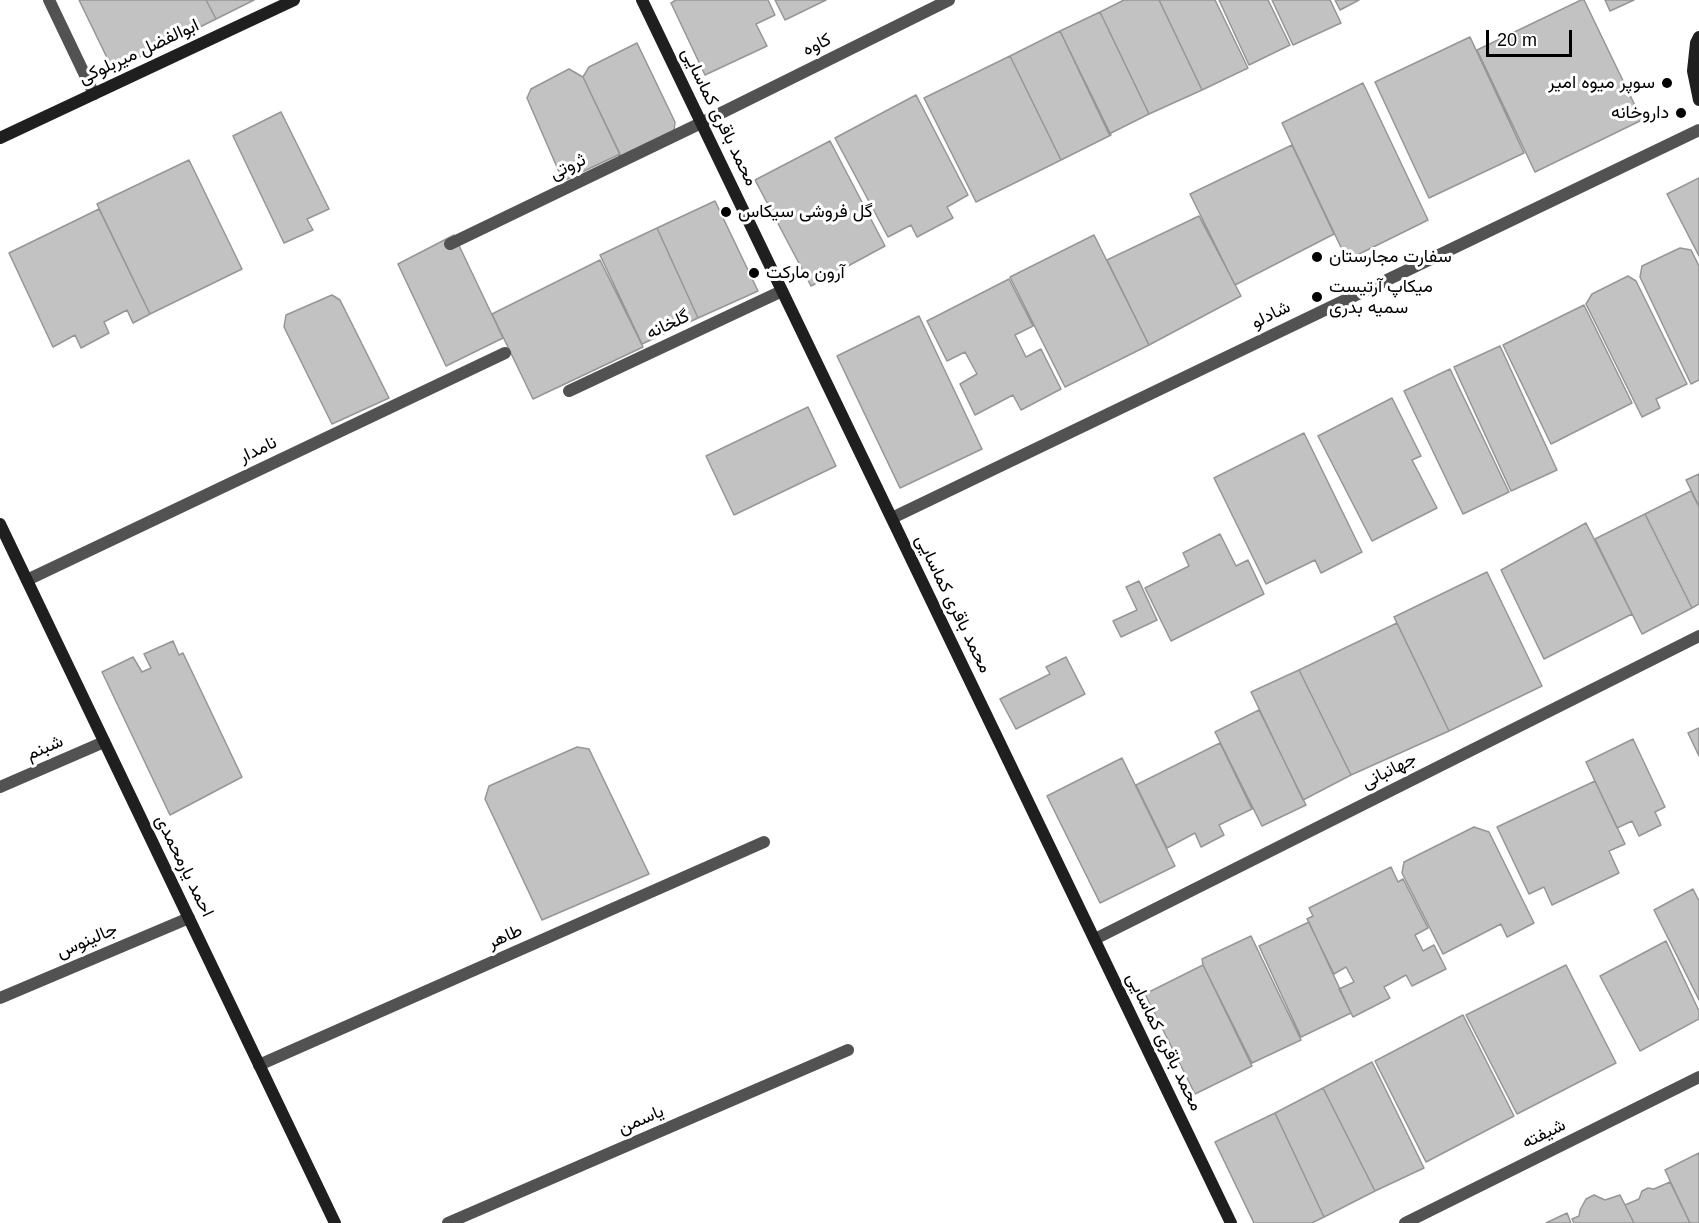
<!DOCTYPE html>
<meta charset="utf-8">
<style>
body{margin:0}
#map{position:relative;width:1699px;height:1223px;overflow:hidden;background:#fff;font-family:Helvetica,sans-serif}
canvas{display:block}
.scale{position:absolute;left:1486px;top:30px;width:86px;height:27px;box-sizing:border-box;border:3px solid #000;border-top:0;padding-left:8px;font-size:18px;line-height:21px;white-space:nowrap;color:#000;-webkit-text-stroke:4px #fff;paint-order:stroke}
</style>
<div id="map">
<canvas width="1699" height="1223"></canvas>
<div class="scale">20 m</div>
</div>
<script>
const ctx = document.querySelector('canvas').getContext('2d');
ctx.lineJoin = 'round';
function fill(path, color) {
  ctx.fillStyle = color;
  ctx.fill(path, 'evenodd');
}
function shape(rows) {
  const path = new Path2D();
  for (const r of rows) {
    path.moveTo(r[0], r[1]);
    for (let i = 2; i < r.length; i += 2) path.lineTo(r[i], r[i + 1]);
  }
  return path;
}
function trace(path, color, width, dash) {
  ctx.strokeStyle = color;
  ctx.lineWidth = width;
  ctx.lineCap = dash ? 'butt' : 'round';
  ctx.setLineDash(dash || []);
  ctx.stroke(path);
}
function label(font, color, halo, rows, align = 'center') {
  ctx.font = font + ' Helvetica,Vazirmatn,sans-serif';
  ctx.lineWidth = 6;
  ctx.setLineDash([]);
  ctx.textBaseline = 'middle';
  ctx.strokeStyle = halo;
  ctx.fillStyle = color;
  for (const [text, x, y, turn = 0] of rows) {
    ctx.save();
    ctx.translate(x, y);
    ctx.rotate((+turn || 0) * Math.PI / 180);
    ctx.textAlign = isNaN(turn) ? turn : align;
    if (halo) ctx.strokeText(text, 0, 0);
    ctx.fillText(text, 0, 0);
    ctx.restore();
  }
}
const building = shape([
 [79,0,206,0,216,19,113,70,79,0],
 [206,0,254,0,216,19,206,0],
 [676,0,768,0,775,15,756,24,767,46,705,75,671,3,676,0],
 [775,0,826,0,785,20,775,0],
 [1124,0,1159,0,1202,90,1149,114,1100,12,1124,0],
 [1159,0,1215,0,1248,68,1202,90,1159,0],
 [1219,0,1268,0,1290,45,1249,65,1219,0],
 [1272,0,1330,0,1341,23,1293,45,1272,0],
 [1335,0,1359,0,1340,10,1335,0],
 [1581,0,1584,0,1642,120,1535,172,1477,50,1581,0],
 [1605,0,1634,0,1610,11,1605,0],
 [1100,12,1149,114,1109,134,1060,31,1100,12],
 [1060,31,1111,135,1061,160,1010,56,1060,31],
 [1470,37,1524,153,1429,198,1375,82,1470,37],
 [637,43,675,122,674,131,621,157,583,77,589,67,637,43],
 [1010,56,1061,160,976,202,924,98,1010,56],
 [569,69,583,77,620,154,563,181,527,98,531,89,569,69],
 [1363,83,1428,220,1347,260,1282,123,1363,83],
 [916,95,968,195,947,207,953,218,917,237,911,225,888,237,835,138,916,95],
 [281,112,329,209,307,219,313,230,284,243,233,136,281,112],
 [830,141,885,246,811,286,755,180,830,141],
 [1292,145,1334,234,1235,285,1190,194,1292,145],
 [189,160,242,269,150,314,97,204,189,160],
 [1699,178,1699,256,1667,194,1699,178],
 [715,201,758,291,698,318,657,228,715,201],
 [99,209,150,314,133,323,127,310,104,322,109,333,81,348,75,335,53,347,9,253,99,209],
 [1199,216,1241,296,1149,345,1107,260,1199,216],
 [657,228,698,318,642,344,600,255,657,228],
 [454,235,503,338,446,366,398,264,454,235],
 [1094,235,1149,345,1065,387,1010,277,1094,235],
 [1680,248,1691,250,1699,266,1699,380,1691,384,1640,277,1642,266,1680,248],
 [600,260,643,347,533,399,492,314,600,260],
 [1628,276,1636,281,1687,384,1656,399,1660,408,1642,417,1586,304,1592,294,1628,276],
 [1009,279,1033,326,1015,335,1026,357,1041,349,1061,389,1021,410,1013,395,975,415,960,384,977,374,965,352,947,361,927,321,1009,279],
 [332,295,340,300,389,398,332,424,284,327,286,315,332,295],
 [1584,305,1632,403,1551,444,1503,345,1584,305],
 [919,316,982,449,900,488,837,356,919,316],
 [1500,346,1557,470,1511,491,1454,367,1500,346],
 [1450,369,1509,492,1463,514,1404,391,1450,369],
 [1392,398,1421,456,1412,460,1437,508,1372,541,1318,436,1392,398],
 [808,407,836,466,734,515,706,456,808,407],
 [1304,433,1362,552,1321,573,1315,560,1266,584,1214,478,1304,433],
 [1699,474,1699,506,1686,480,1699,474],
 [1691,491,1699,507,1699,604,1692,608,1645,514,1691,491],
 [1645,514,1692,608,1642,634,1595,539,1645,514],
 [1586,523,1632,614,1544,659,1501,570,1586,523],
 [1220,534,1236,566,1248,560,1264,594,1171,641,1145,588,1189,566,1183,553,1220,534],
 [1487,572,1542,686,1449,731,1394,617,1487,572],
 [1139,581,1157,620,1121,637,1113,621,1137,610,1126,587,1139,581],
 [1397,623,1449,731,1351,775,1299,670,1397,623],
 [173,641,179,655,183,653,242,777,170,815,102,672,133,657,142,672,151,668,144,654,173,641],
 [1066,657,1085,694,1016,729,1000,699,1050,674,1046,667,1066,657],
 [1299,670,1351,775,1303,800,1251,692,1299,670],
 [1259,710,1306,805,1262,826,1215,732,1259,710],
 [1699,728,1699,756,1688,733,1699,728],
 [1633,739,1665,807,1655,812,1661,825,1639,836,1632,821,1617,828,1586,762,1633,739],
 [1220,743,1252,809,1219,825,1224,835,1201,847,1195,833,1167,848,1136,785,1220,743],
 [577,747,589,749,649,874,542,920,485,799,489,786,577,747],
 [1122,758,1175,866,1100,903,1047,796,1122,758],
 [1595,781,1625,844,1609,851,1619,873,1552,905,1544,887,1529,894,1497,827,1595,781],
 [1474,827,1489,832,1534,923,1507,937,1501,924,1443,954,1402,873,1404,862,1474,827],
 [1391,867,1398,882,1403,879,1428,928,1415,935,1423,951,1434,945,1446,969,1412,986,1406,975,1384,987,1390,998,1353,1017,1339,989,1354,982,1346,967,1334,974,1307,919,1313,916,1309,908,1391,867],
 [1693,889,1699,901,1699,1000,1654,910,1693,889],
 [1309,922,1351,1013,1301,1037,1259,946,1309,922],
 [1251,936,1301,1040,1252,1063,1203,965,1202,959,1251,936],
 [1666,941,1699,1011,1699,1019,1640,1051,1600,976,1666,941],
 [1203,965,1252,1066,1195,1094,1145,994,1203,965],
 [1566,965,1616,1063,1517,1114,1466,1015,1566,965],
 [1463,1015,1514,1116,1426,1162,1375,1061,1463,1015],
 [1372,1062,1424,1168,1375,1191,1323,1088,1372,1062],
 [1323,1088,1375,1191,1324,1217,1275,1113,1323,1088],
 [1275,1113,1324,1217,1312,1223,1254,1223,1215,1142,1275,1113],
 [1699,1153,1699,1223,1690,1223,1665,1170,1699,1153],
 [1670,1182,1690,1223,1634,1223,1625,1205,1639,1199,1642,1191,1648,1188,1654,1189,1670,1182],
 [1594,1195,1605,1200,1620,1195,1634,1223,1574,1223,1572,1219,1579,1216,1580,1210,1586,1199,1594,1195],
 [1567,1213,1571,1223,1546,1223,1567,1213]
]);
fill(building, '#c2c2c2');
trace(building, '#969696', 1.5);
trace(shape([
 [49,0,94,94],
 [450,244,701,123,949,0],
 [569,391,782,291],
 [892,518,1699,130],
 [27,580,505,353],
 [0,787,104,742],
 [1095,939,1699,636],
 [0,998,189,918],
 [259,1065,764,842],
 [448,1223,848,1050],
 [1405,1223,1699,1077]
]), '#525252', 12);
trace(shape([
 [642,0,1231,1223],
 [1699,37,1696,43,1693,71,1699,100],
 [0,138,294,0],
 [0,524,335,1223]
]), '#1f1f1f', 12);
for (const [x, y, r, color] of [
 [1667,83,6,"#000"],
 [1681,113,6,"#000"],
 [726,212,6,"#000"],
 [1317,257,6,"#000"],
 [754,273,6,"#000"],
 [1317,297,6,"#000"]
]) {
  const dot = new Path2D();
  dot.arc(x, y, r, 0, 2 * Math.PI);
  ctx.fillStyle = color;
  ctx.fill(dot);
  trace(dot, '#fff', 2);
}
label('18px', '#000', '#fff', [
 ["کاوه",817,45,-26],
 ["ابوالفضل میربلوکی",139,52,-25],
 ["محمد باقری کماسایی",719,117,64],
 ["ثروتی",568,167,-26],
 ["شادلو",1271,315,-26],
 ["گلخانه",668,325,-25],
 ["نامدار",258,450,-25],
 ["محمد باقری کماسایی",953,604,64],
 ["شبنم",45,748,-23],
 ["جهانبانی",1389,771,-27],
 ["احمد یارمحمدی",184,866,64],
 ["طاهر",505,937,-24],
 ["جالینوس",87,941,-23],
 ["محمد باقری کماسایی",1164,1042,64],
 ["یاسمن",641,1120,-23],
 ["شیفته",1544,1134,-26]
]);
label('18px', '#000', '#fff', [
 ["سوپر میوه امیر",1655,83,"right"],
 ["داروخانه",1669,113,"right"],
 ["گل فروشی سیکاس",738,212],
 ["سفارت مجارستان",1329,257],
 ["آرون مارکت",766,273],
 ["میکاپ آرتیست",1329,287],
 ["سمیه بدری",1329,308]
], 'left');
</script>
